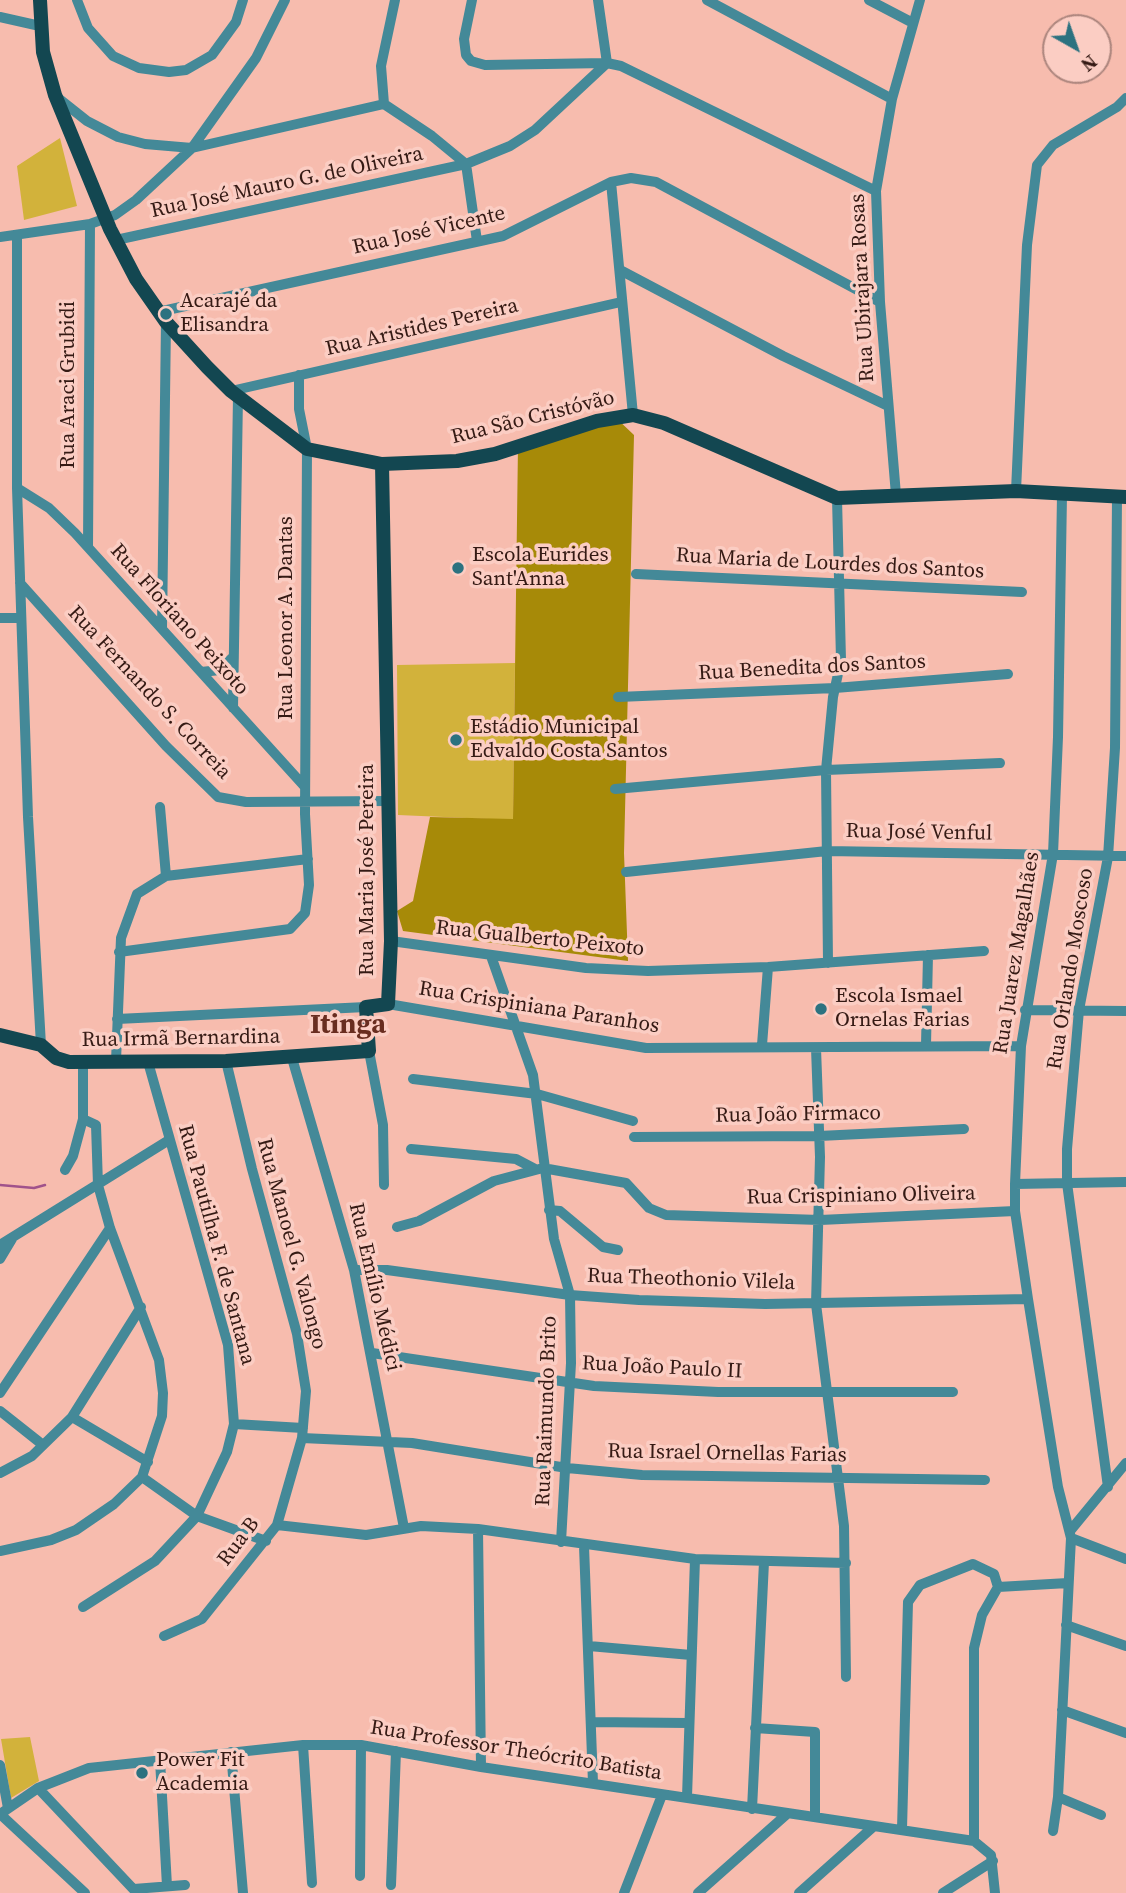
<!DOCTYPE html>
<meta charset="utf-8">
<style>
body{margin:0}
#map{position:relative;width:1126px;height:1893px;overflow:hidden;background:#f7bcae;font-family:"Source Serif 4",serif}
canvas{display:block}
.north{position:absolute;left:1042px;top:14px;width:70px;height:70px;box-sizing:border-box;background:#fbcdc3;border:2px solid #ac857d;border-radius:50%;rotate:140deg;font-size:19px;font-weight:700;line-height:28px;text-align:center;color:#351a14}
.north::after{content:'';display:block;margin:auto;width:24px;height:32px;background:#2c7280;clip-path:polygon(50% 0,100% 100%,50% 72%,0 100%)}
</style>
<div id="map">
<canvas width="1126" height="1893"></canvas>
<div class="north">N</div>
</div>
<script>
const ctx = document.querySelector('canvas').getContext('2d');
ctx.lineJoin = 'round';
function fill(path, color) {
  ctx.fillStyle = color;
  ctx.fill(path, 'evenodd');
}
function shape(rows) {
  const path = new Path2D();
  for (const r of rows) {
    path.moveTo(r[0], r[1]);
    for (let i = 2; i < r.length; i += 2) path.lineTo(r[i], r[i + 1]);
  }
  return path;
}
function trace(path, color, width, dash) {
  ctx.strokeStyle = color;
  ctx.lineWidth = width;
  ctx.lineCap = dash ? 'butt' : 'round';
  ctx.setLineDash(dash || []);
  ctx.stroke(path);
}
function label(font, color, halo, rows, align = 'center') {
  ctx.font = font + ' "Source Serif 4",serif';
  ctx.lineWidth = 7;
  ctx.setLineDash([]);
  ctx.textBaseline = 'middle';
  ctx.strokeStyle = halo;
  ctx.fillStyle = color;
  for (const [text, x, y, turn = 0] of rows) {
    ctx.save();
    ctx.translate(x, y);
    ctx.rotate((+turn || 0) * Math.PI / 180);
    ctx.textAlign = isNaN(turn) ? turn : align;
    if (halo) ctx.strokeText(text, 0, 0);
    ctx.fillText(text, 0, 0);
    ctx.restore();
  }
}
fill(shape([
 [60,138,77,206,24,220,17,166],
 [515,663,513,820,398,815,397,665],
 [30,1737,39,1781,11,1798,1,1739]
]), '#d2b23b');
fill(shape([
 [615,417,634,435,624,853,628,961,403,931,397,911,413,901,430,817,513,819,518,445]
]), '#a78a08');
trace(shape([
 [0,1185,34,1188,45,1185]
]), '#a0528b', 2.5);
trace(shape([
 [77,0,88,28,113,56,139,68,169,72,186,70,212,55,236,22,243,0],
 [472,0,464,39,466,55,471,61,485,65,607,63,621,66,876,191],
 [598,0,607,63],
 [707,0,892,99],
 [869,0,913,23],
 [0,17,40,26],
 [58,98,87,121,118,137,145,144,192,148,384,104],
 [384,104,381,66,395,0],
 [384,104,432,136,466,164],
 [466,164,477,241],
 [611,182,633,415],
 [17,235,17,488,28,817,41,1045],
 [0,237,90,224,115,215,136,200,192,148,256,58,285,0],
 [116,240,466,164,510,146,535,130,607,63],
 [622,271,783,356,888,406],
 [158,312,503,236,611,182,631,178,656,182,880,302],
 [231,391,621,302],
 [17,488,49,508,75,533,305,787],
 [1016,491,1027,245,1037,165,1053,145,1117,107,1126,98],
 [896,495,880,302,876,191,892,99,920,0],
 [88,547,90,224],
 [636,574,1022,592],
 [20,583,166,746,218,797,246,802,389,801],
 [0,618,21,618],
 [162,628,166,322],
 [201,672,220,670,232,658],
 [618,697,835,688,1008,674],
 [233,708,238,396],
 [615,789,826,770,1000,763],
 [160,807,166,876],
 [626,872,827,851,1126,856],
 [391,941,586,968,648,971,768,967,984,951],
 [119,952,290,929,305,913,309,885,305,814,307,449,299,409,299,375],
 [491,956,533,1075,554,1239,570,1295,571,1363,561,1542],
 [828,963,826,770,833,697,841,660,837,498],
 [388,1004,646,1048,1021,1046],
 [1025,1010,1126,1011],
 [117,1019,366,1007],
 [762,1045,768,967],
 [926,1045,928,955],
 [816,1048,820,1157,816,1304,844,1526,846,1677],
 [369,1051,383,1125,384,1185],
 [292,1058,354,1270,404,1528],
 [116,1061,121,938,137,894,166,876,308,859],
 [413,1079,537,1094,633,1121],
 [634,1137,819,1136,964,1129],
 [411,1149,516,1159,535,1169],
 [65,1170,73,1156,83,1119,83,1062],
 [1015,1184,1126,1182],
 [549,1210,560,1211,603,1247,618,1250],
 [397,1227,419,1221,494,1181,543,1168,626,1183,649,1208,666,1215,820,1220,1015,1211],
 [0,1245,169,1140],
 [0,1259,12,1239],
 [354,1270,387,1270,570,1295,639,1300,765,1304,1028,1299],
 [372,1353,594,1386,718,1392,953,1392],
 [0,1393,110,1228],
 [0,1411,43,1445],
 [72,1417,148,1462],
 [234,1424,303,1428],
 [302,1438,412,1443,567,1468,642,1475,985,1480],
 [0,1473,32,1456,72,1417,141,1307],
 [142,1477,197,1516,266,1541],
 [1108,1487,1067,1183,1067,1149,1079,1010,1108,857,1115,748,1117,497],
 [277,1525,366,1535,421,1526,478,1529,695,1559,846,1563],
 [478,1529,481,1767],
 [1070,1531,1126,1463],
 [1071,1538,1126,1559],
 [584,1546,593,1783],
 [0,1551,51,1540,76,1530,114,1504,142,1477,162,1416,163,1393,159,1360,110,1228,98,1185,96,1125,83,1119],
 [998,1587,1068,1583],
 [83,1607,155,1561,197,1516,227,1452,234,1424,228,1345,148,1062],
 [1066,1625,1126,1646],
 [164,1636,202,1619,277,1525,302,1438,306,1391,297,1334,252,1169,226,1061],
 [589,1646,691,1655],
 [1062,1710,1126,1733],
 [591,1722,688,1723],
 [755,1728,815,1732,815,1817],
 [303,1745,312,1883],
 [231,1752,243,1893],
 [160,1760,167,1886],
 [0,1765,8,1808],
 [38,1788,137,1893],
 [687,1797,695,1559],
 [1058,1797,1101,1815],
 [752,1809,764,1562],
 [0,1814,38,1788,89,1768,303,1745,361,1745,481,1767,974,1841,991,1855,995,1893],
 [0,1814,85,1893],
 [902,1829,908,1602,920,1585,973,1564,994,1574,998,1587,982,1615,974,1648,974,1841],
 [1053,1831,1058,1797,1071,1538,1058,1487,1028,1299,1015,1211,1015,1184,1021,1046,1053,854,1058,737,1062,495],
 [360,1876,361,1745],
 [391,1885,396,1751],
 [134,1889,185,1885],
 [624,1893,662,1795],
 [698,1893,787,1814],
 [799,1893,873,1827],
 [943,1893,993,1861]
]), '#448998', 10);
trace(shape([
 [40,0,43,52,55,95,110,229,136,279,166,322,207,367,231,391,307,449,382,464,457,461,495,454,597,421,633,415,664,423,837,498,1016,491,1126,497],
 [0,1035,41,1045,56,1058,69,1062,226,1061,369,1051,366,1007,388,1004,391,941,382,464]
]), '#134751', 14);
for (const [x, y, r, color] of [
 [166,314,7,"#2c7280"],
 [458,568,7,"#2c7280"],
 [456,740,7,"#2c7280"],
 [821,1009,7,"#2c7280"],
 [142,1773,7,"#2c7280"]
]) {
  const dot = new Path2D();
  dot.arc(x, y, r, 0, 2 * Math.PI);
  ctx.fillStyle = color;
  ctx.fill(dot);
  trace(dot, '#fbcdc3', 2.5);
}
label('21px', '#351a14', '#fbcdc3', [
 ["Rua José Mauro G. de Oliveira",287,183,-12],
 ["Rua José Vicente",429,231,-13],
 ["Rua Ubirajara Rosas",863,288,-93],
 ["Rua Aristides Pereira",422,328,-13],
 ["Rua Araci Grubidi",69,385,-90],
 ["Rua São Cristóvão",533,418,-14],
 ["Rua Maria de Lourdes dos Santos",830,564,3],
 ["Rua Leonor A. Dantas",287,618,-90],
 ["Rua Floriano Peixoto",179,620,48],
 ["Rua Benedita dos Santos",812,668,-3],
 ["Rua Fernando S. Correia",149,693,47],
 ["Rua José Venful",919,833,1],
 ["Rua Maria José Pereira",368,870,-90],
 ["Rua Gualberto Peixoto",540,939,6],
 ["Rua Juarez Magalhães",1017,953,-81],
 ["Rua Orlando Moscoso",1071,969,-81],
 ["Rua Crispiniana Paranhos",539,1008,9],
 ["Rua Irmã Bernardina",181,1039,-1],
 ["Rua João Firmaco",798,1115,-1],
 ["Rua Crispiniano Oliveira",861,1196,-1],
 ["Rua Manoel G. Valongo",291,1244,75],
 ["Rua Pautilha F. de Santana",216,1245,75],
 ["Rua Theothonio Vilela",691,1280,2],
 ["Rua Emílio Médici",374,1287,77],
 ["Rua João Paulo II",662,1368,3],
 ["Rua Raimundo Brito",547,1411,-88],
 ["Rua Israel Ornellas Farias",727,1454,1],
 ["Rua B",239,1542,-53],
 ["Rua Professor Theócrito Batista",516,1751,9]
]);
label('21px', '#351a14', '#fbcdc3', [
 ["Acarajé da",180,302],
 ["Elisandra",180,326],
 ["Escola Eurides",472,556],
 ["Sant'Anna",472,580],
 ["Estádio Municipal",470,728],
 ["Edvaldo Costa Santos",470,752],
 ["Escola Ismael",835,997],
 ["Ornelas Farias",835,1021],
 ["Power Fit",156,1761],
 ["Academia",156,1785]
], 'left');
label('bold 28px', '#692d20', '#fbcdc3', [
 ["Itinga",348,1026]
]);
</script>
